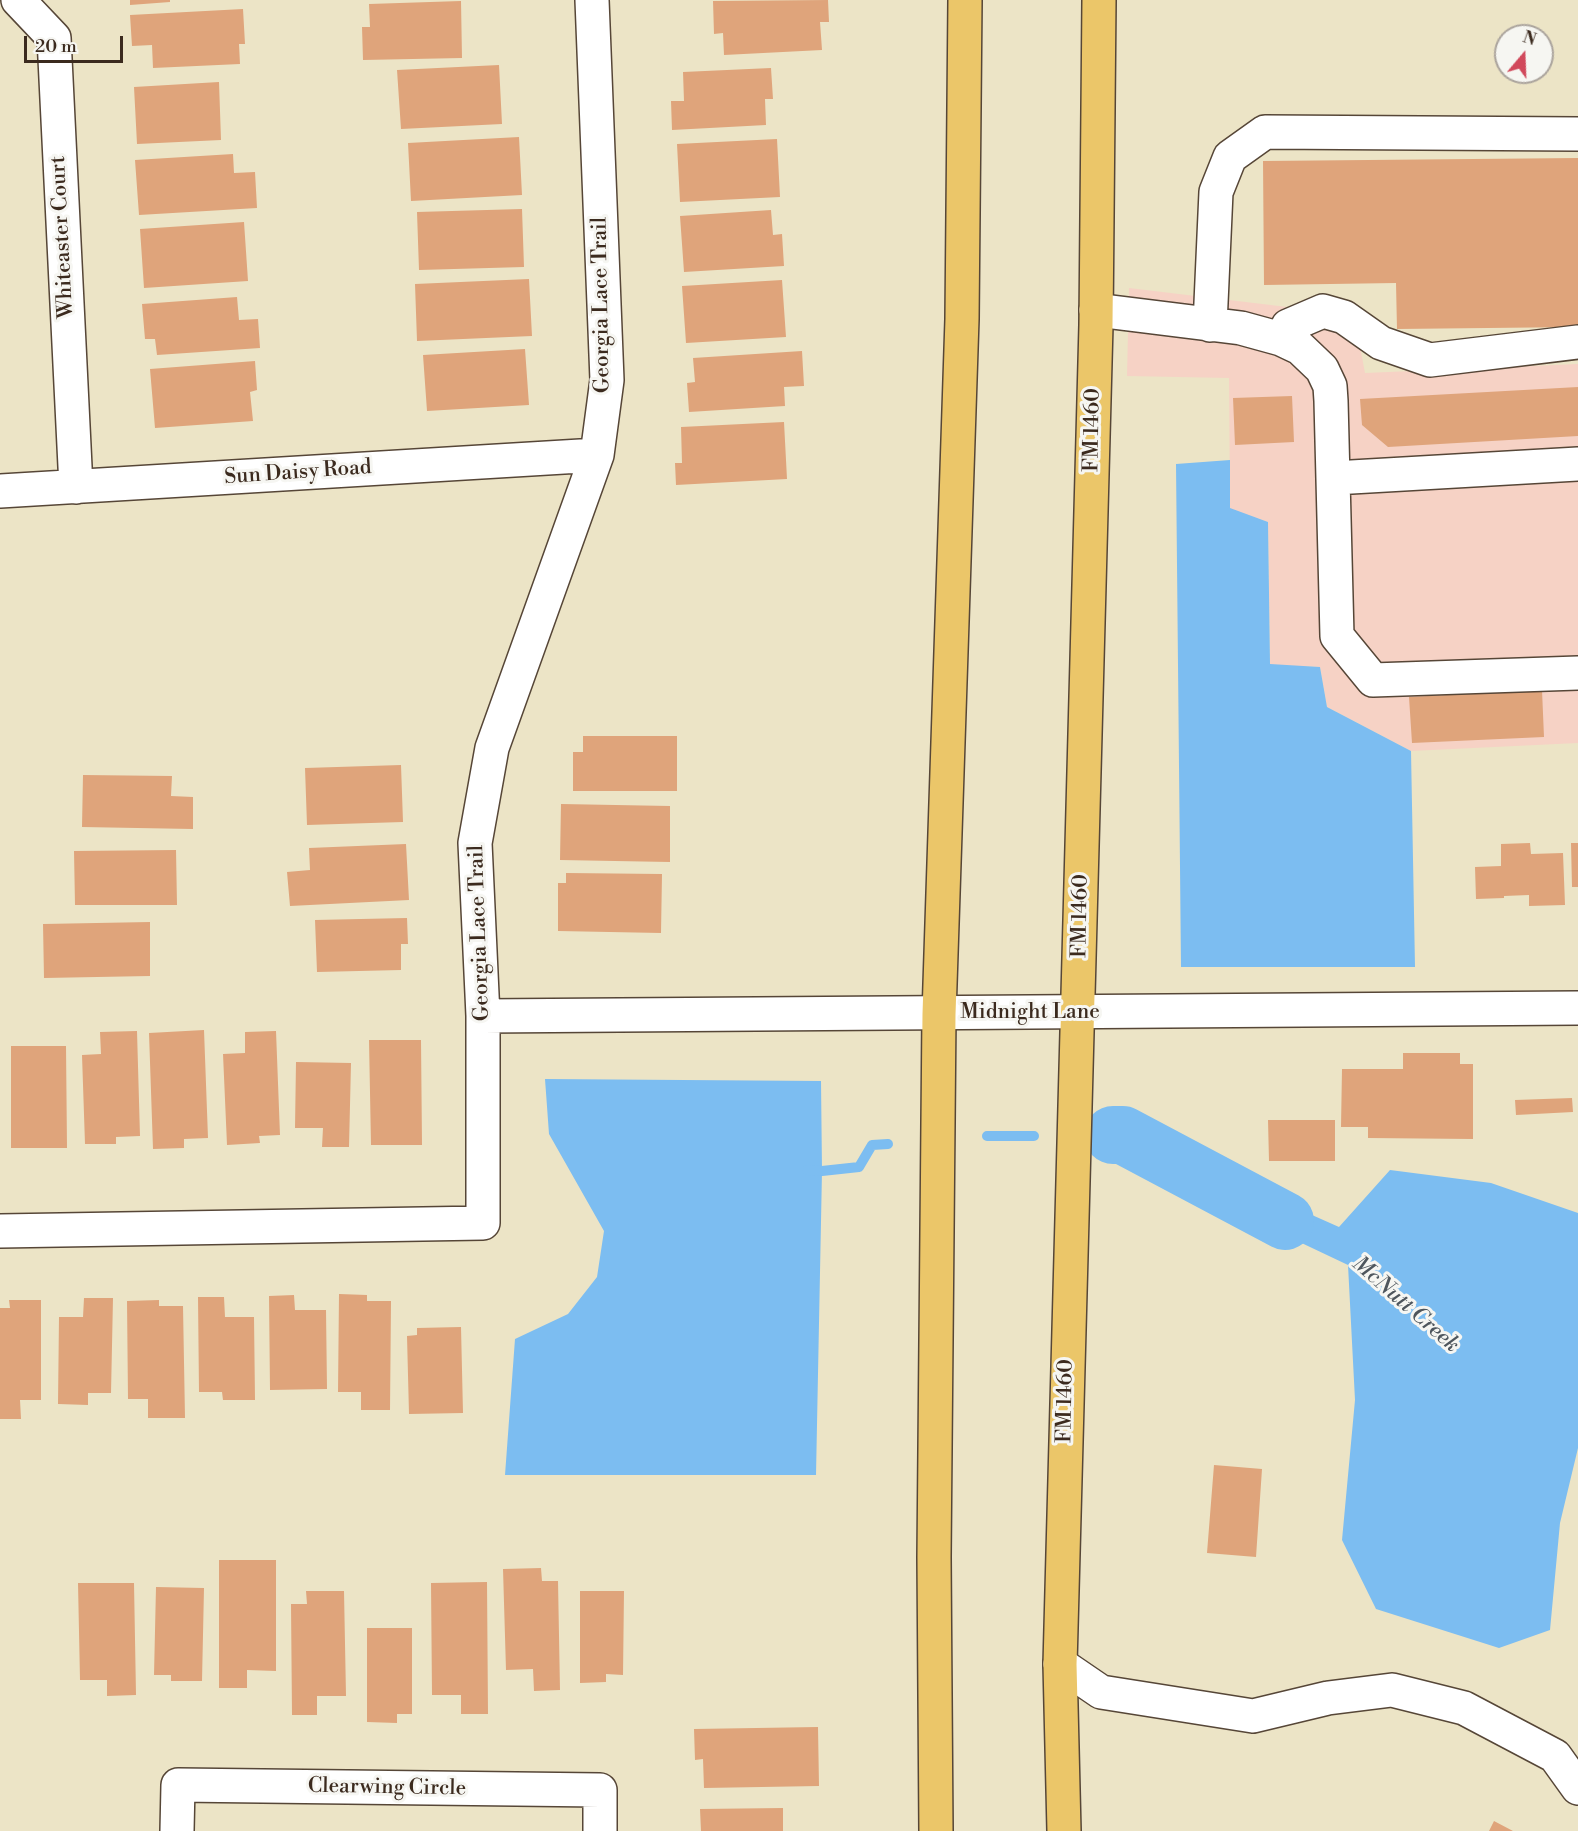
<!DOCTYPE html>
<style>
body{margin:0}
#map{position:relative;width:1578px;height:1831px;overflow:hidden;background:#ece4c6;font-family:"Libre Bodoni",serif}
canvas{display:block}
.north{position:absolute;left:1494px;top:24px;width:60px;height:60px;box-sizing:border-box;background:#f6f6f2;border:2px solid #aba49d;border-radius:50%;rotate:19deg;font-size:16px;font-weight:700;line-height:24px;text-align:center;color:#3b2a1e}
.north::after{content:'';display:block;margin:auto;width:21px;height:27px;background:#d1495b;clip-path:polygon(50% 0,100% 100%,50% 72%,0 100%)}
.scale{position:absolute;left:24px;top:36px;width:99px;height:27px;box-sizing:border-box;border:3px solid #3b2a1e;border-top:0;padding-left:8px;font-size:18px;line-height:21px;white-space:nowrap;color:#3b2a1e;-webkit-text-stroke:4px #f6f6f2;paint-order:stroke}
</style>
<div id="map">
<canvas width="1578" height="1831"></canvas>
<div class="north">N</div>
<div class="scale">20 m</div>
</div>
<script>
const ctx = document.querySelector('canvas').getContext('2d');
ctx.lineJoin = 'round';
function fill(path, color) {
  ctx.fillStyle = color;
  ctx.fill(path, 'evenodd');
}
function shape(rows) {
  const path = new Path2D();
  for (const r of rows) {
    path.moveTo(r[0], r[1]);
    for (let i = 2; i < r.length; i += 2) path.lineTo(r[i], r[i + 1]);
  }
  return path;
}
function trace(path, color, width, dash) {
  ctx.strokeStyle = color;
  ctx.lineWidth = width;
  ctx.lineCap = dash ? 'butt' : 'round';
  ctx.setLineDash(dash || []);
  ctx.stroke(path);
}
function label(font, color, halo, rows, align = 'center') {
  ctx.font = font + ' "Libre Bodoni",serif';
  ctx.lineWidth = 6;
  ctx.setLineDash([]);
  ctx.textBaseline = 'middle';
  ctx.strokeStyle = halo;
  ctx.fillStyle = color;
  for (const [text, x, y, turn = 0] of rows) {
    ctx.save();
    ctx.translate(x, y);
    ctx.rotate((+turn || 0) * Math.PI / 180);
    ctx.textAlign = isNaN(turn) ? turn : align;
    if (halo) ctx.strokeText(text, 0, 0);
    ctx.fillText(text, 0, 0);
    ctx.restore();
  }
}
fill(shape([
 [1129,288,1354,315,1365,373,1578,364,1578,743,1411,751,1327,707,1320,667,1270,665,1268,522,1230,509,1229,378,1127,376]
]), '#f6d2c5');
fill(shape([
 [1230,460,1230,508,1268,522,1270,664,1320,667,1327,707,1411,751,1415,967,1181,967,1176,464],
 [545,1079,821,1081,822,1171,816,1475,505,1475,515,1339,568,1314,597,1277,604,1231,549,1134],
 [1390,1170,1491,1183,1578,1213,1578,1448,1560,1523,1550,1630,1499,1648,1376,1609,1342,1540,1355,1400,1348,1265,1215,1202,1213,1171,1339,1227]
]), '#7cbdf1');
trace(shape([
 [987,1136,1034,1136],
 [807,1170,822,1171,859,1167,872,1145,888,1144]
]), '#7cbdf1', 10);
trace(shape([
 [1113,1135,1123,1135,1285,1221]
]), '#7cbdf1', 58);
fill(shape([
 [130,0,170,0,170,2,130,5],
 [828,0,829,22,820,22,822,50,724,55,723,33,714,34,713,1],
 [461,1,462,58,363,60,362,27,370,27,369,4],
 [243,9,245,44,239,44,240,64,153,68,152,45,132,46,130,15],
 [499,65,502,124,401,129,397,70],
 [771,68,773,99,765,99,766,125,672,130,671,101,684,101,683,72],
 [219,82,221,140,137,144,134,87],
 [519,137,522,195,411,201,408,143],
 [777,139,780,197,680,202,677,144],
 [233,154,234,173,255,172,257,208,139,215,135,160],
 [1578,158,1578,327,1397,329,1396,283,1264,285,1263,161],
 [522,209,524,267,419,270,417,212],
 [771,210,773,235,782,234,784,266,684,272,680,216],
 [244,222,248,281,144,288,140,229],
 [529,279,532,336,417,341,415,284],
 [782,280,786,337,686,343,682,286],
 [237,297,239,320,258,319,260,348,157,355,155,339,145,339,142,304],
 [525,349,529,405,427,411,423,355],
 [802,351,804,386,784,387,785,406,689,412,687,383,695,382,693,358],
 [255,361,257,390,250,392,253,421,155,428,150,369],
 [1578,387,1578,436,1388,447,1362,425,1360,399],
 [1292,396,1294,442,1235,445,1233,398],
 [784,422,787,479,676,485,675,463,682,463,681,427],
 [1542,690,1544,737,1412,743,1409,697],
 [583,736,677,736,677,791,573,791,573,752,583,752],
 [401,765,403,822,307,825,305,768],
 [83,775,172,776,171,796,193,797,193,829,82,827],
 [561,804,670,806,670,862,560,860],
 [1530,843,1531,854,1563,853,1565,905,1529,906,1529,895,1504,896,1504,898,1476,899,1475,867,1501,866,1501,844],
 [1571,843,1578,843,1578,887,1572,887],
 [406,844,409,900,290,906,287,872,310,870,309,848],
 [176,850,177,905,75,905,74,851],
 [566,873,662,874,661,933,558,931,558,883,566,883],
 [407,918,408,944,401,944,401,970,317,972,315,920],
 [150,922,150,976,44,978,43,924],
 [204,1030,208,1138,184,1139,184,1148,153,1149,149,1033],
 [137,1031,140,1136,116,1137,116,1144,85,1144,82,1055,101,1054,100,1032],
 [276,1031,280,1135,259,1136,260,1143,227,1145,223,1054,245,1053,245,1032],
 [369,1040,421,1040,422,1145,371,1145],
 [11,1046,66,1046,67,1148,11,1148],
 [1403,1053,1460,1053,1460,1064,1473,1064,1473,1139,1368,1138,1368,1127,1341,1127,1342,1069,1403,1069],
 [296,1062,351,1063,349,1147,322,1147,323,1128,295,1128],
 [1572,1098,1573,1112,1516,1115,1515,1100],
 [1268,1120,1335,1120,1335,1161,1269,1161],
 [339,1294,367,1295,367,1301,391,1301,390,1410,361,1410,361,1392,338,1392],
 [294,1295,295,1310,326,1310,327,1389,270,1390,269,1296],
 [198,1297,224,1297,225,1317,254,1317,255,1400,223,1400,222,1392,199,1392],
 [84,1298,113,1298,111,1393,88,1393,88,1405,58,1404,59,1317,83,1317],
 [9,1300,41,1300,41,1400,20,1400,21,1419,0,1419,0,1308,10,1308],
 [159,1300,159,1306,183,1306,185,1418,148,1418,148,1399,128,1399,127,1301],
 [461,1327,463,1413,409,1414,407,1336,417,1335,417,1328],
 [1214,1465,1262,1469,1256,1557,1207,1553],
 [219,1560,276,1560,276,1671,247,1670,247,1688,219,1688],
 [541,1568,542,1581,558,1581,560,1690,534,1691,533,1669,506,1670,503,1569],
 [487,1582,488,1714,461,1714,461,1695,432,1695,431,1583],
 [78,1583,134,1583,136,1695,107,1696,107,1680,80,1680],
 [156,1587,204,1588,202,1681,171,1681,171,1675,154,1675],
 [306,1591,344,1591,346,1696,317,1696,317,1715,292,1715,291,1604,307,1604],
 [580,1591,624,1591,623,1675,606,1674,606,1682,580,1683],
 [367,1628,412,1628,412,1714,397,1714,397,1723,367,1722],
 [818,1727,819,1786,704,1788,703,1759,695,1760,694,1729],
 [783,1808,783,1831,701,1831,700,1809],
 [1494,1821,1513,1831,1489,1831]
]), '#dfa47b');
const minor = shape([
 [18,0,54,38,76,487],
 [1096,310,1241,328,1281,339,1300,348,1322,369,1330,386,1331,401,1337,636,1373,680,1578,673],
 [1210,325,1216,192,1230,157,1265,132,1578,134],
 [1281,339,1288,326,1323,311,1344,317,1381,343,1430,360,1578,342],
 [1334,478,1578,464],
 [0,491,597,455],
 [483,1016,1578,1008],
 [0,1231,483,1223,483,1016,475,843,492,748,597,455,607,380,592,0],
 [1060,1664,1101,1692,1253,1716,1328,1698,1392,1690,1464,1708,1555,1756,1578,1788],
 [177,1831,178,1785,600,1790,600,1831]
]);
const major = shape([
 [936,1831,934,1557,939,1014,962,319,965,0],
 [1064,1831,1060,1664,1096,325,1099,0]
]);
trace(minor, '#564637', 36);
trace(major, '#564637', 36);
trace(minor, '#fff', 33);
trace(major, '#ebc669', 33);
label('21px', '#3b2a1e', '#f6f6f2', [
 ["Whiteaster Court",63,237,-93],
 ["Georgia Lace Trail",602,305,-91],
 ["FM 1460",1093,430,-89],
 ["Sun Daisy Road",298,473,-4],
 ["FM 1460",1081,916,-89],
 ["Georgia Lace Trail",480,933,-92],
 ["Midnight Lane",1030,1013],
 ["FM 1460",1066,1401,-89],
 ["Clearwing Circle",387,1788,1]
]);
label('italic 22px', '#4e565d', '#f6f6f2', [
 ["McNutt Creek",1405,1305,41]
]);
</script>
